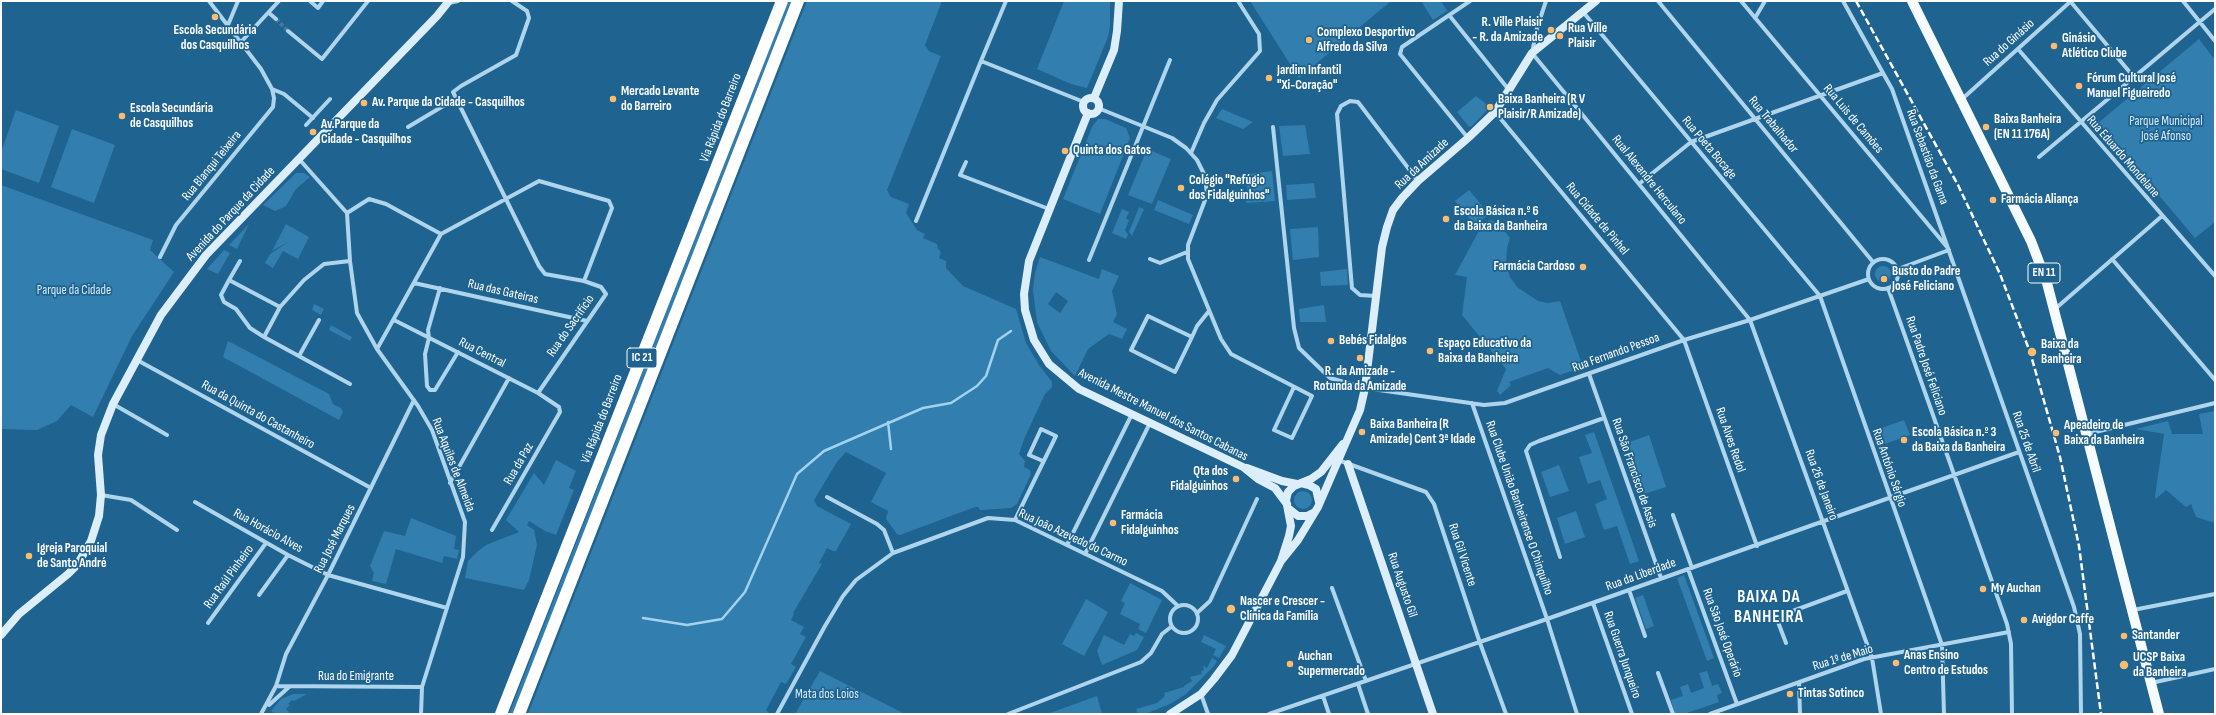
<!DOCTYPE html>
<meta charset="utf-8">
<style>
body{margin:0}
#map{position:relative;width:2216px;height:715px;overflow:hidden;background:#1f6390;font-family:"Sofia Sans Condensed",sans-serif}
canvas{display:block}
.frame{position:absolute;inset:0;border:2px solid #fff;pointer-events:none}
</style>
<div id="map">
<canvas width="2216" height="715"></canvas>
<div class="frame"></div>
</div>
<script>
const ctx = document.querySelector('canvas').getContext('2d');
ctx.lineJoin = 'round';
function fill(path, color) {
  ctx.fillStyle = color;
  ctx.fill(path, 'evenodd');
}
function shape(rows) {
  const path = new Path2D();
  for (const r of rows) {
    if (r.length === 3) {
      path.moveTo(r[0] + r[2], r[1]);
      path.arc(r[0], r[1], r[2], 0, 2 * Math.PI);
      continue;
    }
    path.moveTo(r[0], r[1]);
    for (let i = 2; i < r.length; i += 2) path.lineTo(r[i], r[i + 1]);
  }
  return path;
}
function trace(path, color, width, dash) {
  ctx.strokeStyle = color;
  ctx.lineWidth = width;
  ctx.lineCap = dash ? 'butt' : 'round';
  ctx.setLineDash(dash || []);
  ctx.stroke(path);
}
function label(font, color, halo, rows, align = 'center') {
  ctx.font = font + ' "Sofia Sans Condensed",sans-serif';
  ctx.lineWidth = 3.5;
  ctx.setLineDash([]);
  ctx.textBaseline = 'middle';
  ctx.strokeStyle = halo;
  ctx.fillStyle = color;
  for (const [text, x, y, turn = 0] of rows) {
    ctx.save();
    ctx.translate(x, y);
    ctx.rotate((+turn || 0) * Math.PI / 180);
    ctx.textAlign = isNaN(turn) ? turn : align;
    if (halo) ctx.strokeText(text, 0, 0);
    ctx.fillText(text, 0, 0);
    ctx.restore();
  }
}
fill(shape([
 [788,1,792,1,514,714,509,714],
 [807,1,942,1,925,45,929,51,941,56,887,190,891,197,909,204,906,213,917,230,925,234,923,238,937,244,938,249,941,252,939,258,946,261,946,268,963,286,1016,309,1026,343,1039,365,1052,382,1052,387,1045,394,1025,437,1019,454,1025,461,1024,467,1030,470,1031,474,1017,504,1011,508,980,510,978,507,975,507,900,535,897,534,886,519,888,511,871,502,886,473,846,452,837,462,814,500,817,506,851,524,836,551,833,551,827,548,819,563,822,564,793,613,794,614,791,620,804,627,800,634,806,637,791,664,796,667,786,684,781,682,766,710,770,714,528,714],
 [1064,1,1110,1,1110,26,1108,37,1087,88,1071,84,1037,69],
 [1250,1,1391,1,1299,78],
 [1421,1,1441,1,1447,11,1433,20],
 [2199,39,2215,60,2215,222,2195,238,2098,123],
 [1476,96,1490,107,1472,126,1469,127,1457,112],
 [1222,109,1253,122,1243,129,1216,118],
 [16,110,59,126,39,183,1,169,1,152],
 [1098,119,1105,119,1126,128,1130,138,1100,214,1063,199,1092,127],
 [1305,125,1310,154,1283,156,1279,126],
 [72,129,115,145,94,203,51,187],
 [1147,149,1171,159,1152,204,1128,195],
 [1272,171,1275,201,1246,203,1248,174],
 [296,173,304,173,310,177,296,189,286,206,275,211,263,205],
 [1314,183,1316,198,1287,200,1286,185],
 [1,185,153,240,150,250,174,272,132,336,93,417,71,405,57,421,37,430,1,429],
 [1469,190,1489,214,1475,226,1455,201],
 [1158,200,1193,215,1189,224,1154,210],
 [1139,207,1144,209,1132,236,1129,232],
 [1122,209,1129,212,1126,219,1129,220,1125,230,1128,235,1126,239,1112,233],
 [1489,220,1497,222,1510,238,1507,248,1506,265,1510,277,1517,287,1538,301,1548,303,1560,301,1583,367,1560,375,1548,368,1509,382,1511,385,1500,395,1497,391,1506,369,1462,315,1467,277,1455,275,1481,227],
 [249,224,237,249,229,245],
 [286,224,309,237,298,259,283,251,273,268,265,263,270,254,290,241,272,251],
 [1318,227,1319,257,1293,260,1290,229],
 [224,250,230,253,218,274,207,269],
 [1040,257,1099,279,1102,269,1119,276,1112,291,1117,314,1113,322,1127,329,1122,339,1109,334,1088,349,1075,376,1051,351,1037,322,1033,290,1035,273],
 [1056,292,1068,301,1060,313,1048,304],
 [1883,274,8],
 [1347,269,1348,285,1321,286,1320,272],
 [314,304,324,309,321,315,312,310],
 [1324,305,1326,322,1300,322,1299,309],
 [331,325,352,337,350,341,329,330],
 [228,341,329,394,333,404,341,408,343,412,339,420,223,357],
 [2215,411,2215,523,2196,517,2191,504,2186,507,2166,490,2156,499,2155,496,2164,434,2136,429,2168,421,2172,434,2203,434,2199,414],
 [1904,420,1910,435,1882,445,1876,430],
 [1594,432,1639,561,1630,564,1617,526,1604,530,1595,504,1607,499,1600,480,1588,484,1579,457,1592,453,1585,435],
 [1649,435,1666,487,1644,494,1627,443],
 [556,460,576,471,569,488,574,490,556,535,545,531,529,521,527,525,534,530,537,545,529,580,524,590,465,578,468,561,478,551,486,545,519,532,506,520,534,473,544,485],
 [1559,465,1569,491,1550,497,1541,472],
 [1303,500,9],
 [1576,511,1585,537,1565,544,1557,518],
 [411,518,456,536,454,549,459,550,457,559,444,556,442,563,396,549,386,584,372,581,374,573,370,566,384,531,405,536],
 [1684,575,1714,658,1707,661,1677,578],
 [1130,583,1162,600,1146,633,1138,629,1140,624,1120,614,1125,603,1121,601],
 [1643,595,1654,626,1646,629,1635,598],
 [1086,599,1108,612,1084,656,1062,644],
 [1136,633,1144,637,1137,650,1102,665,1097,651,1104,635,1124,645,1130,634,1134,636],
 [1204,635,1226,646,1219,658,1213,655,1216,649,1201,642],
 [1212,658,1217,661,1214,666,1186,694,1170,704,1145,714,1138,714,1136,709,1157,703,1165,696,1164,693,1184,687,1184,686,1192,681,1190,677,1202,674,1201,671,1204,670,1203,666,1207,668],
 [820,671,905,714,795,714],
 [1707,671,1712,686,1718,684,1722,693,1717,695,1719,702,1684,714,1675,714,1671,700,1683,696,1680,687,1688,684,1691,693,1704,688,1699,673],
 [293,694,307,694,294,701,292,700,288,704,290,705,286,709,291,714,275,714,271,711,281,699],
 [1097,696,1102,714,1050,713]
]), '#327eae');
trace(shape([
 [888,422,891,449],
 [643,618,687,625,722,619,745,592,797,474,824,451,923,408,951,403,977,386,986,376,998,340,1011,331]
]), '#a2d2ef', 2.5);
trace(shape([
 [276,19,288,31]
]), '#417aa1', 4, [4, 2]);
trace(shape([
 [209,1,261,69,272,89,284,94,313,118],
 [310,1,318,8,323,1],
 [512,1,527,11,529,18,516,55,461,86,453,92,539,266,545,274,584,281,601,287,606,294,538,393],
 [1546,1,1537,28,1532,53,1750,320,1872,658,1881,714],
 [1658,1,1873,262],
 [1741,1,1947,247],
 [1843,1,1883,73],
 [2070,1,2133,76],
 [2183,1,2215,41],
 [449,3,458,1],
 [1583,12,1820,296,1942,645,1944,714],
 [269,13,276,19],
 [1449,15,1509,90],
 [1755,18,1765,1],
 [228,25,238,1],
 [288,31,322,59,368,1],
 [241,42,279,1],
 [2018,49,2215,276],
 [981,61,1006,1],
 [1961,100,2071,1],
 [1098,108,1172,138,1186,148,1197,160,1205,176,1207,195,1188,245,1188,259,1221,339,1231,354,1312,396,1292,438,1274,430,1294,387],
 [1495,112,1684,340,1757,546],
 [306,125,330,99],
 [408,127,455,99],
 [1273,127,1294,328,1299,348,1330,378,1365,388,1484,405,1505,403,1684,340,1750,320,1869,279],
 [1468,138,1400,54,1402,47,1470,1],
 [1191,153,1204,123,1217,100,1260,51,1259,34,1238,1],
 [2039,157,2215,9],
 [299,159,347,213,350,261,357,313,377,349,418,406,432,430,465,522,463,557,422,687,421,714],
 [966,162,960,175,1049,209],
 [1639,184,1691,142,1883,73,1892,89,2074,607,2080,634,2081,714],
 [347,213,369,199,386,204,441,234],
 [916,221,981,61,1084,102],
 [160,257,176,225,273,107,274,98,272,89],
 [1883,274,15],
 [1150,259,1160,263,1187,252],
 [2112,259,2215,380],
 [1089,260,1170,60],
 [1898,269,1949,250],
 [229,280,240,261],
 [414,283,587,321],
 [440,288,428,330,429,338,425,354,427,386,430,390,435,390,458,352],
 [1888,288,2007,624,2011,644,2012,714],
 [1376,296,1360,295,1352,288,1337,114,1341,106,1350,101,1358,102,1418,181],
 [280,307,264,337,250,328,236,309,224,302,221,295,229,280,280,307,304,280,324,264,350,261],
 [2055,309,2162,216],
 [1148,316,1192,337,1175,372,1131,350,1148,316],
 [394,320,538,393,559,407,560,412,492,530],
 [264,337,350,384],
 [1192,337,1197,326,1209,311],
 [377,349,441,234,539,181,609,201,612,208,584,281],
 [299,356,319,320],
 [137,360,371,488],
 [1589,374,1661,578],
 [1472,403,1547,619,1577,714],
 [113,404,167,435],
 [2087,434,2215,403],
 [1338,460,1426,492,1434,504,1480,643,1506,714],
 [450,483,509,378],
 [101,495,131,500,177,530],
 [827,497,877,524,884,530,893,553],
 [195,502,288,555,328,575,447,608],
 [1673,515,1692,568],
 [1015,520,1056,436,1041,429,1029,455,1043,461],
 [1067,545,1132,414],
 [1085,554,1150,423],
 [1560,557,1526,451,1530,445,1539,441,1604,418],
 [1688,569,1737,704],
 [1332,588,1366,681],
 [1629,590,1645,636],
 [259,595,288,555],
 [1593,603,1632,714],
 [1184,619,14],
 [2133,610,2215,594],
 [1197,613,1210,601,1257,499],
 [208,623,266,543],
 [1786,643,1778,622,1782,615,1847,591],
 [1658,673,1673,714],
 [1799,682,1800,714],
 [2151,683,2215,669],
 [1358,684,1368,714],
 [276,686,286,654,328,575,414,400],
 [1201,694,1208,714],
 [1323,696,1329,714],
 [269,705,289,687],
 [261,714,276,686,422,687],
 [777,714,825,626,843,596,856,580,893,553,988,518,1015,520,1162,591,1178,606],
 [1008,714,1141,662,1151,653,1162,634,1171,627],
 [1269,714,1547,619,2019,452],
 [1710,714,1864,659,2009,632]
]), '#afd5ed', 4);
trace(shape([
 [1094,98,1114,50,1117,31,1119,1],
 [1091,106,8],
 [1088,113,1029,261,1024,294,1025,310,1034,340,1049,364,1079,389,1243,467,1258,479,1275,488,1287,504],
 [1348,464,1433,714],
 [1247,468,1282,481,1297,484],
 [1301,483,1309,485,1316,489,1319,502],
 [1288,508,1298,516,1307,516,1313,513],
 [1281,561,1298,540,1318,507,1360,410,1365,388,1382,247,1387,227,1393,210,1402,198,1418,181,1468,138,1495,112,1532,53,1596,1],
 [1,635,19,614,68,574,77,565,91,541,99,516,101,495,98,455,101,435,113,404,161,315,206,255,437,16,449,1],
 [1170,714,1201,694,1214,679,1232,655,1281,561,1289,536,1291,526,1286,500,1288,492,1294,486,1311,479,1321,472,1343,444]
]), '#dbeefa', 8);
trace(shape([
 [1912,1,2031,241,2047,283,2159,714]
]), '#f5fbff', 10);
trace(shape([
 [501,714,782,1],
 [519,714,798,1]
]), '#fff', 12);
trace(shape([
 [1856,1,1958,185,2000,274,2030,352,2060,457,2079,546,2101,714]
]), '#fff', 2.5, [7, 3]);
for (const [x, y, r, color] of [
 [215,17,4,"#fbbc6f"],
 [1551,30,4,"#fbbc6f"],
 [1560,36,4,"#fbbc6f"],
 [1309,40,4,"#fbbc6f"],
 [2054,46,4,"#fbbc6f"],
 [1269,78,4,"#fbbc6f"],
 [2079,86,4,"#fbbc6f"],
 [613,99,4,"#fbbc6f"],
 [364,103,4,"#fbbc6f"],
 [1490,107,4,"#fbbc6f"],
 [122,116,4,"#fbbc6f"],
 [1986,127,4,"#fbbc6f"],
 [313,132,4,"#fbbc6f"],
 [1065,151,4,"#fbbc6f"],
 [1181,188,4,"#fbbc6f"],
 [1993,200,4,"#fbbc6f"],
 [1446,219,4,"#fbbc6f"],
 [1583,267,4,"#fbbc6f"],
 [1884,279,4,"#fbbc6f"],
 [1331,341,4,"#fbbc6f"],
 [1430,351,4,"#fbbc6f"],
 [2032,352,5,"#fbbc6f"],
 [1360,358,4,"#fbbc6f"],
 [1362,432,4,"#fbbc6f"],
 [2056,433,4,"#fbbc6f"],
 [1904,440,4,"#fbbc6f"],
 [1236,479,4,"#fbbc6f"],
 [1113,523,4,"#fbbc6f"],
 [29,556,4,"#fbbc6f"],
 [1983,589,4,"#fbbc6f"],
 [1231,609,5,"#fbbc6f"],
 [2024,620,4,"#fbbc6f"],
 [2124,636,4,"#fbbc6f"],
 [1896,663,4,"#fbbc6f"],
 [1290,664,4,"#fbbc6f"],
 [2124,665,5,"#fbbc6f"],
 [1790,694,4,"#fbbc6f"]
]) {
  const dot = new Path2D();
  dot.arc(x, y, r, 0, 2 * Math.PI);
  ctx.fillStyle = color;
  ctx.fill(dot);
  trace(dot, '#1f6390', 1.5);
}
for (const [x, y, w] of [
 [2044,273,32],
 [642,358,30]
]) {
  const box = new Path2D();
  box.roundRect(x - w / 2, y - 10, w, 20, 3);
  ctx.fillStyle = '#1f6390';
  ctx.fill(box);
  trace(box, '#fff', 1);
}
label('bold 12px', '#fff', null, [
 ["EN 11",2044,273],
 ["IC 21",642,358]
]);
label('bold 13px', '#fff', '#1f6390', [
 ["R. Ville Plaisir",1543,23,"right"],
 ["- R. da Amizade",1543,38,"right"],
 ["Rua Ville",1568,29],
 ["Plaisir",1568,44],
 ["Escola Secundária",215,31,"center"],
 ["dos Casquilhos",215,46,"center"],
 ["Complexo Desportivo",1317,33],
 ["Alfredo da Silva",1317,48],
 ["Ginásio",2062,39],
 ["Atlético Clube",2062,54],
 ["Jardim Infantil",1277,71],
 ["\"Xi-Coração\"",1277,86],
 ["Fórum Cultural José",2087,79],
 ["Manuel Figueiredo",2087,94],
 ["Mercado Levante",621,92],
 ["do Barreiro",621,107],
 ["Baixa Banheira (R V",1498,100],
 ["Plaisir/R Amizade)",1498,115],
 ["Av. Parque da Cidade - Casquilhos",372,103],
 ["Escola Secundária",130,109],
 ["de Casquilhos",130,124],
 ["Baixa Banheira",1994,120],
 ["(EN 11 176A)",1994,135],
 ["Av.Parque da",321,125],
 ["Cidade - Casquilhos",321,140],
 ["Quinta dos Gatos",1073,151],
 ["Colégio \"Refúgio",1189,181],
 ["dos Fidalguinhos\"",1189,196],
 ["Farmácia Aliança",2001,200],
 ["Escola Básica n.º 6",1454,212],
 ["da Baixa da Banheira",1454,227],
 ["Farmácia Cardoso",1575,267,"right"],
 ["Busto do Padre",1892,272],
 ["José Feliciano",1892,287],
 ["Bebés Fidalgos",1339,341],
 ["Espaço Educativo da",1438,344],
 ["Baixa da Banheira",1438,359],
 ["Baixa da",2041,345],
 ["Banheira",2041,360],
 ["R. da Amizade -",1360,372,"center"],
 ["Rotunda da Amizade",1360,387,"center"],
 ["Baixa Banheira (R",1370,425],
 ["Amizade) Cent 3ª Idade",1370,440],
 ["Apeadeiro de",2064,426],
 ["Baixa da Banheira",2064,441],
 ["Escola Básica n.º 3",1912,433],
 ["da Baixa da Banheira",1912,448],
 ["Qta dos",1228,472,"right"],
 ["Fidalguinhos",1228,487,"right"],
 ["Farmácia",1121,516],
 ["Fidalguinhos",1121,531],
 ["Igreja Paroquial",37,549],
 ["de Santo André",37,564],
 ["My Auchan",1991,589],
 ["Nascer e Crescer -",1240,602],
 ["Clínica da Família",1240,617],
 ["Avigdor Caffe",2032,620],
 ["Santander",2132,636],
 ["Anas Ensino",1904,656],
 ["Centro de Estudos",1904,671],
 ["Auchan",1298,657],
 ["Supermercado",1298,672],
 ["UCSP Baixa",2133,658],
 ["da Banheira",2133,673],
 ["Tintas Sotinco",1798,694]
], 'left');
label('13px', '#fff', '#1f6390', [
 ["Rua do Ginásio",2009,43,-42],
 ["Via Rápida do Barreiro",721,118,-69],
 ["Rua Luis de Camões",1853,119,50],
 ["Rua Trabalhador",1773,125,50],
 ["Rua Poeta Bocage",1709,148,50],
 ["Rua Sebastião da Gama",1927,157,70],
 ["Rua Eduardo Mondelane",2123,157,49],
 ["Rua da Amizade",1422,164,-43],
 ["Rua Blanqui Teixeira",212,166,-51],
 ["Rual Alexandre Herculano",1649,180,51],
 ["Avenida do Parque da Cidade",231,214,-47],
 ["Rua Cidade de Pinhel",1597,219,50],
 ["Rua das Gateiras",503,292,13],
 ["Rua do Sacrifício",571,326,-55],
 ["Rua Central",482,353,27],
 ["Rua Fernando Pessoa",1616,353,-20],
 ["Rua Padre José Feliciano",1926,366,71],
 ["Rua da Quinta do Castanheiro",258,415,29],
 ["Avenida Mestre Manuel dos Santos Cabanas",1163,415,27],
 ["Via Rápida do Barreiro",602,419,-69],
 ["Rua Alves Redol",1730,440,71],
 ["Rua 25 de Abril",2026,442,71],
 ["Rua da Paz",519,464,-60],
 ["Rua Aquiles de Almeida",453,465,69],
 ["Rua António Sérgio",1889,468,71],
 ["Rua São Francisco de Assis",1634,473,71],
 ["Rua 26 de Janeiro",1821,485,70],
 ["Rua Clube União Banheirense O Chinquilho",1519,508,71],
 ["Rua Horácio Alves",268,531,29],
 ["Rua João Azevedo do Carmo",1073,538,25],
 ["Rua José Marques",335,539,-63],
 ["Rua Gil Vicente",1462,555,72],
 ["Rua da Liberdade",1641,575,-20],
 ["Rua Raúl Pinheiro",229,577,-54],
 ["Rua Augusto Gil",1402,585,71],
 ["Rua São José Operário",1722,633,70],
 ["Rua Guerra Junqueiro",1622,655,71],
 ["Rua 1º de Maio",1843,658,-17],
 ["Rua do Emigrante",356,677]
]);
label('13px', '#d5ebfa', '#1f6390', [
 ["Parque Municipal",2166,122],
 ["José Afonso",2166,137],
 ["Parque da Cidade",74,291],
 ["Mata dos Loios",827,695]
]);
ctx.letterSpacing = '1px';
label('bold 17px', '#fff', '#1f6390', [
 ["BAIXA DA",1769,598],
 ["BANHEIRA",1769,618]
]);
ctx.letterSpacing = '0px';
</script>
